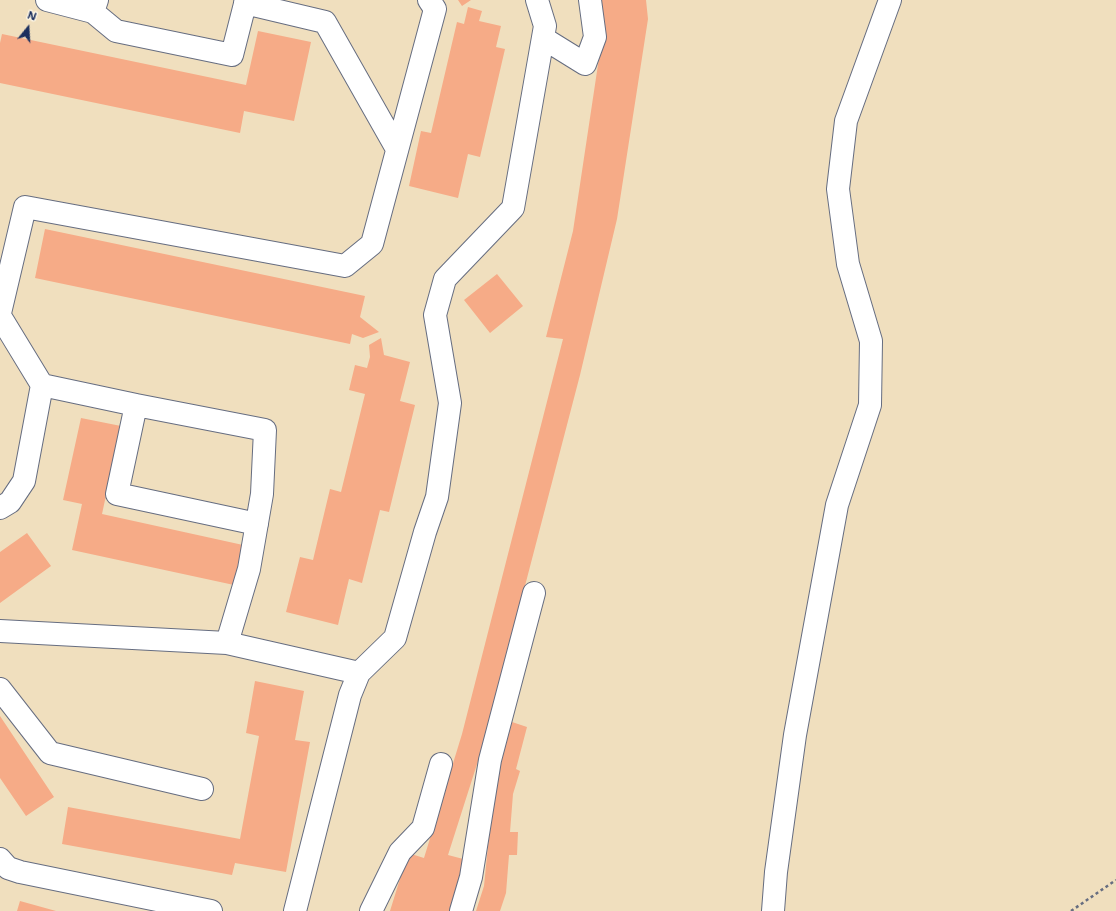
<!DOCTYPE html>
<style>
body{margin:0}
#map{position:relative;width:1116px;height:911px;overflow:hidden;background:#f0dfbe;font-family:"Shantell Sans",sans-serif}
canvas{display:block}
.north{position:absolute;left:8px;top:8px;width:40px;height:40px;-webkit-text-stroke:3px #fcf5e5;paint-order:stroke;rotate:18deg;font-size:11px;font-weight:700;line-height:16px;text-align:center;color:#1b2f5e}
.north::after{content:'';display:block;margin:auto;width:14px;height:18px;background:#1b2f5e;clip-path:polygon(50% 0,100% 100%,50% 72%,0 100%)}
</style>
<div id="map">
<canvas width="1116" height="911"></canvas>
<div class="north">N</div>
</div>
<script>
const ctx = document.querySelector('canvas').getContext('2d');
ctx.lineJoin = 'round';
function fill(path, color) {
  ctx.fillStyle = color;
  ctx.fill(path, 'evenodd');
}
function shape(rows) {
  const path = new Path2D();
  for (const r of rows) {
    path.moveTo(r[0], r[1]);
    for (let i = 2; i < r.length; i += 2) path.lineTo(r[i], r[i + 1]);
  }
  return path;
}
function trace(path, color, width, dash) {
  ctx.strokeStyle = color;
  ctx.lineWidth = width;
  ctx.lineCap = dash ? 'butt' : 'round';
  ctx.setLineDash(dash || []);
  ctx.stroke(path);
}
fill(shape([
 [458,0,471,0,462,6],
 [598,0,646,0,648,19,617,219,580,375,485,739,448,855,467,860,451,911,390,911,408,853,424,858,462,734,563,339,546,337,573,231,602,38],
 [468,7,482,11,479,21,501,26,496,47,505,49,480,157,468,154,458,198,409,186,421,131,431,133,457,22,464,24],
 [258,31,311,42,294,121,244,111,240,133,0,83,0,43,2,34,246,85],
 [45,229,365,296,360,317,379,332,363,338,352,334,350,344,35,278],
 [497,274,523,306,490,333,464,300],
 [381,338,384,355,410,362,400,401,415,405,389,512,380,510,362,583,349,579,338,625,286,612,300,557,313,560,330,489,341,492,365,394,349,390,355,365,367,368,370,357,369,345],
 [81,418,121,426,102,514,243,545,234,585,72,550,82,504,63,500],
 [27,533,51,566,0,603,0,552],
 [255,681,304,691,295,740,310,742,286,872,235,863,232,875,62,844,68,807,240,839,259,736,246,733],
 [0,716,54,797,26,816,0,778],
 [512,722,527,727,516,769,520,771,513,794,510,832,518,832,517,855,509,855,506,893,500,911,476,911,484,886,494,785],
 [20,901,56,911,17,911]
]), '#f6ab87');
const minor = shape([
 [47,0,93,12,97,0],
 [245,3,325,22,397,149],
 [93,12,116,31,232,55,246,0],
 [543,38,585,64,595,37,590,0],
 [0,313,25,207,345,266,372,244,435,9,429,0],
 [0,316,42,385,24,481,10,502,0,508],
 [42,385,136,405,117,494,257,524],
 [136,405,265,430,262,494,249,569,227,643,359,673],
 [0,631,227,643],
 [0,689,50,753,202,789],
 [0,859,8,868,20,872,211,911],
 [295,911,350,695,359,673,395,638,425,532,437,497,450,403,435,315,445,279,513,208,545,26,537,0],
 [371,911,400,852,423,828,441,764],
 [461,911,471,877,490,760,534,593],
 [773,911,776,872,795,735,837,505,870,405,871,341,848,264,838,189,846,121,890,0]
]);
trace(minor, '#666d80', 24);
trace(shape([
 [1071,911,1116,880]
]), '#666d80', 2.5, [3, 3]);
trace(minor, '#fff', 22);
</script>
